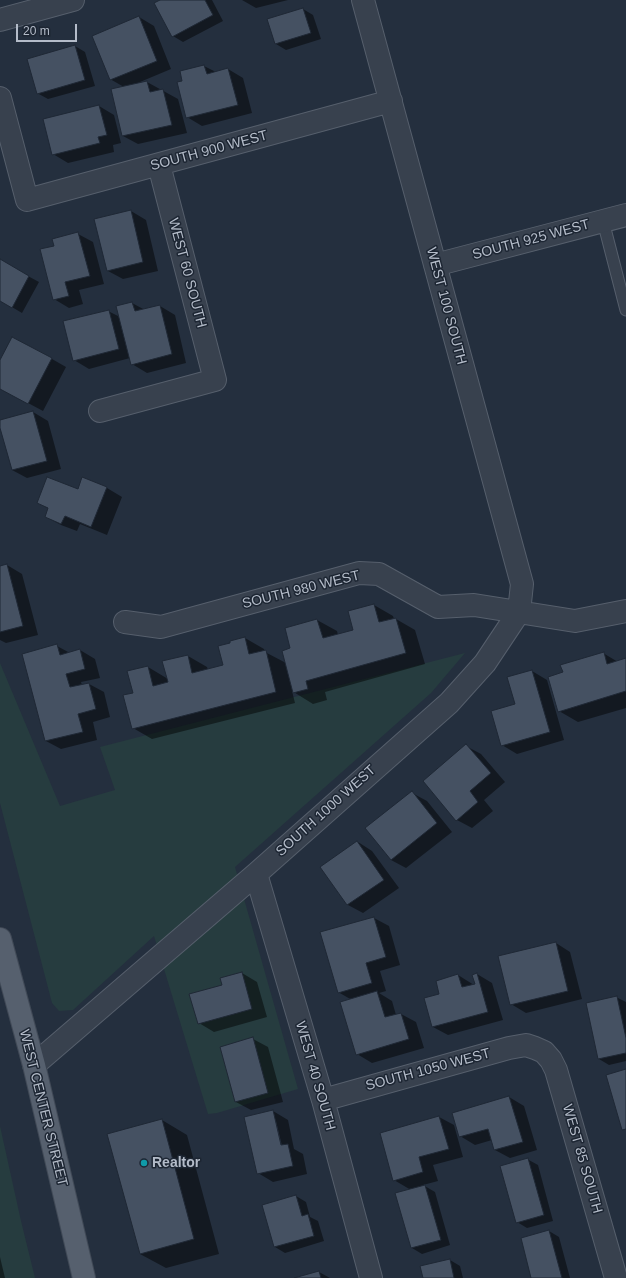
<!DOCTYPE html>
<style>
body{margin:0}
#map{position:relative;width:626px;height:1278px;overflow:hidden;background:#242f3e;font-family:Helvetica,sans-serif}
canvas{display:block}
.scale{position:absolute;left:16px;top:24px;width:61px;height:18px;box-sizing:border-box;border:2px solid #b4bcc9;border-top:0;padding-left:5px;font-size:12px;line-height:14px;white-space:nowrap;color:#b4bcc9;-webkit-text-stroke:3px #1d2633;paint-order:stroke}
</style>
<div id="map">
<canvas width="626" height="1278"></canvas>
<div class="scale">20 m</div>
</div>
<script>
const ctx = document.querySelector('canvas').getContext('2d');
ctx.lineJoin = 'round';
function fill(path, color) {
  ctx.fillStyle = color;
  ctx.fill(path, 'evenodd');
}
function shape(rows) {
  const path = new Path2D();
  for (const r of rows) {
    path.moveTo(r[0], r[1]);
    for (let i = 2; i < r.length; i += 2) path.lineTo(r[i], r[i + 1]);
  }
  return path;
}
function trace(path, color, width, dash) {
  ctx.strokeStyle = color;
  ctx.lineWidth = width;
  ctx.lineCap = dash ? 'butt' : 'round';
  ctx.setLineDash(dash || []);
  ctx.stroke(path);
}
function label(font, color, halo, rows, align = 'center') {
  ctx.font = font + ' Helvetica,sans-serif';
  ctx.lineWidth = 3;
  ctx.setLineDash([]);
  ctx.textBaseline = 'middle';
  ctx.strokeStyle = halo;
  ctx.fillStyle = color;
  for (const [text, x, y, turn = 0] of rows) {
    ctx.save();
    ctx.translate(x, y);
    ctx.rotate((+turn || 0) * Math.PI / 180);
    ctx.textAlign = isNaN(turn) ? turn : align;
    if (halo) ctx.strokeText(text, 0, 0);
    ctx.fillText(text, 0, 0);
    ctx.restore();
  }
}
fill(shape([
 [465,653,431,693,235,867,298,1089,217,1113,208,1114,154,936,73,1010,59,1011,52,1003,0,803,0,663,60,806,115,790,100,747],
 [0,1126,21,1221,35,1278,0,1278]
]), '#263c3f');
fill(shape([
 [162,0,212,0,223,21,183,42,173,36],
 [242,0,288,0,256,8],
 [303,9,313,15,321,39,286,50,276,44,268,20],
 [139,17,154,26,171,69,140,82,140,83,147,82,178,99,187,133,138,144,123,136,124,87,110,79],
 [75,46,85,52,95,86,48,99,37,93],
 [204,66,216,72,228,69,243,78,252,113,202,126,187,117,183,82,181,72],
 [99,106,114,115,121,143,113,145,114,152,68,163,53,154],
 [131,211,146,220,158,271,123,279,108,271],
 [78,234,93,242,104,284,79,290,83,304,69,308,54,299,55,246],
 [0,261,39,282,22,313,0,300],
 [132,303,145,310,160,306,175,315,186,363,147,373,132,364,130,358,89,369,74,360,108,311,120,317,118,307],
 [52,359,66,367,43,411,0,388,0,362],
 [33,412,48,421,61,469,27,478,12,470,0,422],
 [83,479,107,488,122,497,107,535,80,524,77,531,61,525,46,517,49,509,38,503,78,490],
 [7,565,22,574,38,635,6,643,0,640,0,567],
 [374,605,393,616,394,619,396,619,415,630,425,664,325,692,327,700,313,704,292,691,295,703,152,739,133,728,134,693,148,667,168,679,188,656,207,667,208,670,224,666,231,643,245,638,264,649,265,652,286,663,292,649,317,620,337,631,338,635,354,630],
 [57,646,70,653,80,650,95,659,100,678,81,682,82,685,89,684,104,692,110,717,93,722,97,740,61,749,46,741,23,654],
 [603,653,618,662,626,659,626,708,578,722,559,711,564,673],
 [532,671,547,680,564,740,517,754,502,745,516,705],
 [466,746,481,754,505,782,484,800,493,811,472,828,457,820],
 [412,793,427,801,452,832,406,868,391,860],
 [358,842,372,851,399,888,363,913,348,905,322,867],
 [374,918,389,926,400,965,380,971,386,991,379,993,392,1001,396,1015,401,1014,416,1022,424,1048,372,1063,357,1054,352,1000,338,992],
 [556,943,570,952,582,999,526,1013,511,1004],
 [242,973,257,982,267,1017,214,1032,199,1023,223,986],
 [477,974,492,983,503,1020,448,1035,433,1027,425,999,441,994,458,975,474,985,476,985],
 [616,997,626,1002,626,1061,609,1065,599,1059,587,1004],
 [253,1039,268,1047,283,1102,251,1110,236,1102],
 [509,1097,524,1106,537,1150,510,1158,495,1150,492,1140,475,1145,460,1136],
 [273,1111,288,1120,294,1149,303,1154,307,1174,273,1182,258,1173],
 [274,1121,276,1121,283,1150,281,1151],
 [439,1117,454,1125,463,1157,433,1165,438,1181,423,1185,435,1192,450,1245,422,1254,412,1248,411,1190,394,1180],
 [162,1120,187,1135,219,1254,166,1268,140,1254],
 [527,1159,538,1165,553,1221,527,1228,517,1222],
 [296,1196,306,1202,310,1217,318,1221,324,1241,285,1253,275,1247],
 [549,1231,559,1237,570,1278,532,1278],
 [0,1257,5,1278,0,1278],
 [450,1260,460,1266,463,1278,424,1278],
 [319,1272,330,1278,297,1278]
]), '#0007');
const building = shape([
 [160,0,205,0,213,15,172,37,154,3,160,0],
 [303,8,311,33,275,44,267,19,303,8],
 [139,16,157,61,110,80,92,36,139,16],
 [75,45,85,80,37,94,27,59,75,45],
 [204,65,207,74,228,68,238,105,186,118,177,82,182,81,180,71,204,65],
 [147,81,150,92,163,89,172,125,122,136,111,89,147,81],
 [99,105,107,135,98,137,100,143,52,155,43,119,99,105],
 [131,210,143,262,107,271,94,219,131,210],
 [78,232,90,276,65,282,69,296,53,300,40,249,54,246,52,239,78,232],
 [0,259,29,276,12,308,0,301,0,259],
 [132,302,135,311,160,305,172,354,131,365,116,306,132,302],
 [109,310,119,349,73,361,63,321,109,310],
 [12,337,52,358,28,404,0,389,0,360,12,337],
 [33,411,47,461,12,470,0,428,0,420,33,411],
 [47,477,78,489,82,477,107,487,91,527,65,516,61,524,45,517,48,508,37,503,47,477],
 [7,564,23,626,0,632,0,566,7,564],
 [374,604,379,622,396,618,406,653,306,681,308,689,293,693,282,651,290,648,285,628,317,619,323,638,353,630,348,611,374,604],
 [245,637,249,654,266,650,276,692,132,729,123,695,133,693,127,671,148,666,153,686,168,682,162,661,188,655,192,673,223,665,218,646,230,643,230,641,245,637],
 [57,644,60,655,80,649,85,669,66,674,70,687,89,683,96,709,78,714,83,732,45,741,22,654,57,644],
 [604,652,607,664,626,658,626,691,558,712,548,677,563,672,560,665,604,652],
 [532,670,550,732,501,746,491,711,515,704,507,677,532,670],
 [466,744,491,773,470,791,478,802,456,821,423,781,466,744],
 [412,791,437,823,391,860,365,828,412,791],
 [357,841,384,880,347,905,320,867,357,841],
 [374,917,386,957,366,963,372,983,338,993,320,932,374,917],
 [556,942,568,991,510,1005,498,956,556,942],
 [242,972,252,1009,198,1024,189,994,222,985,220,978,242,972],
 [477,973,488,1012,432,1027,424,998,439,994,436,981,458,974,462,987,475,984,472,975,477,973],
 [377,991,385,1017,401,1013,409,1039,356,1055,340,1002,377,991],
 [617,996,626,1038,626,1053,598,1059,586,1003,617,996],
 [253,1037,268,1093,235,1102,220,1047,253,1037],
 [626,1069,626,1129,622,1130,606,1075,626,1069],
 [509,1096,523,1142,494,1150,488,1129,459,1137,452,1113,509,1096],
 [273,1110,281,1145,288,1144,293,1166,257,1174,244,1117,273,1110],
 [439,1116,449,1149,419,1157,423,1172,393,1181,380,1133,439,1116],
 [162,1119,194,1239,140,1254,107,1134,162,1119],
 [528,1158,544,1215,516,1223,500,1166,528,1158],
 [425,1185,441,1240,411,1248,395,1193,425,1185],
 [296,1195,302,1216,308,1214,314,1236,274,1247,262,1205,296,1195],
 [549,1230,562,1278,531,1278,521,1238,549,1230],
 [450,1259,454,1278,423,1278,420,1266,450,1259],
 [319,1271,321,1278,294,1278,319,1271]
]);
fill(building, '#455162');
trace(building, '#1f2835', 1);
const service = shape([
 [603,221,626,310]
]);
const minor = shape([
 [0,20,73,0],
 [0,98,27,200,391,101],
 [435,265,626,215],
 [100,411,215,380,159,165],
 [125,622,161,627,359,573,379,574,438,607,474,605,575,621,626,611],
 [256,874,323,1100,371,1278],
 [34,1065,256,874,449,703,485,663,519,612,522,584,363,0],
 [323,1100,509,1048,526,1045,535,1048,544,1052,551,1060,556,1070,616,1278]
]);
const primary = shape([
 [0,939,34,1065,84,1278]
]);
trace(service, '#565f6c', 13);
trace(minor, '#565f6c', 24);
trace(primary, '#414a57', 24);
trace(service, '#38414e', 11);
trace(minor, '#38414e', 22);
trace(primary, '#56606e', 22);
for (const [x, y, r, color] of [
 [144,1163,4,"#0f9aa8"]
]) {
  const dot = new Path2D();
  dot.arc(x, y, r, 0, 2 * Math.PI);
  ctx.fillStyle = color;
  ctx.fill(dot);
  trace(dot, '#1d2633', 1.5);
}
label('14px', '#b4bcc9', '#1d2633', [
 ["SOUTH 900 WEST",209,151,-15],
 ["SOUTH 925 WEST",531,240,-15],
 ["WEST 60 SOUTH",187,273,75],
 ["WEST 100 SOUTH",446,306,75],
 ["SOUTH 980 WEST",301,590,-14],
 ["SOUTH 1000 WEST",326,811,-42],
 ["SOUTH 1050 WEST",428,1070,-15],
 ["WEST 40 SOUTH",315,1076,74],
 ["WEST CENTER STREET",43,1108,76],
 ["WEST 85 SOUTH",582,1159,74]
]);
label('bold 14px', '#b4bcc9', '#1d2633', [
 ["Realtor",152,1163]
], 'left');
</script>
